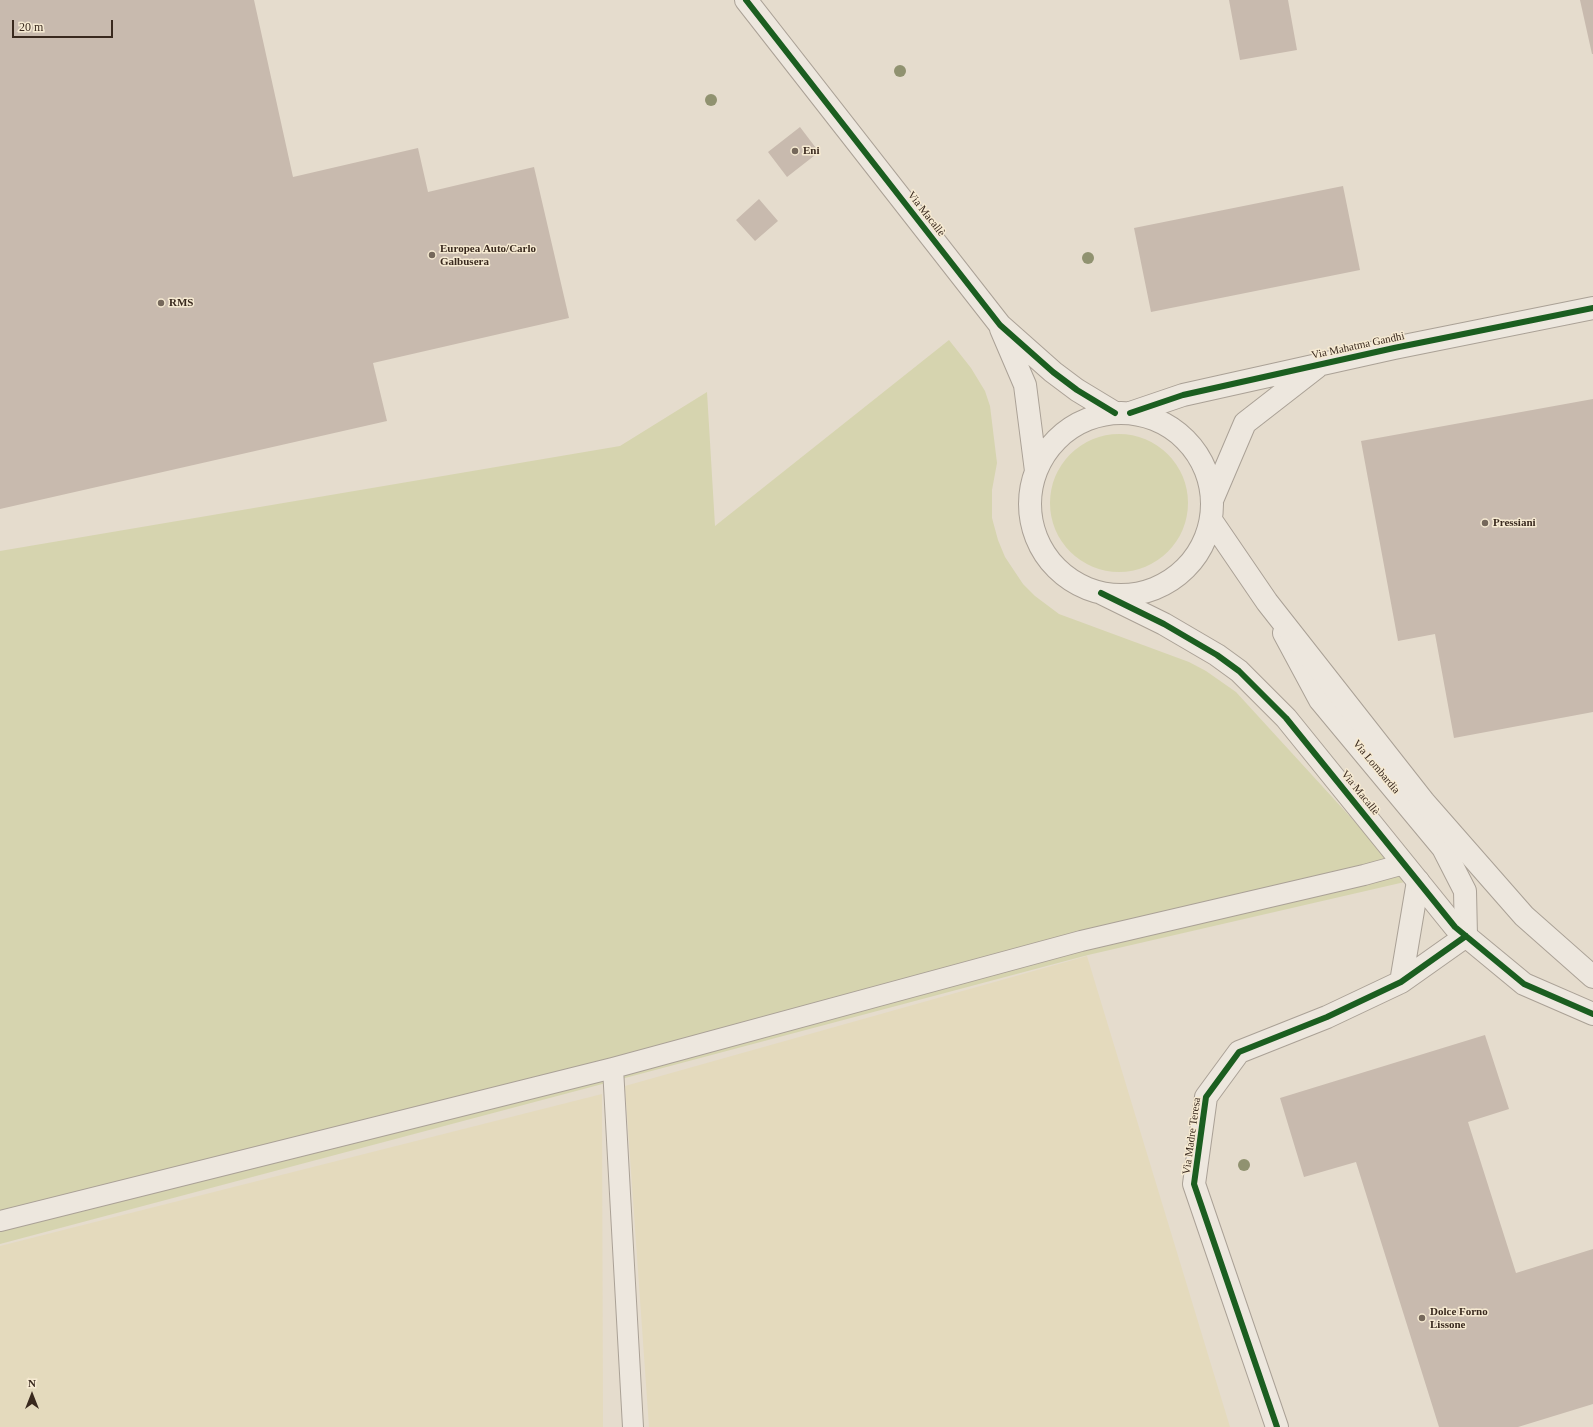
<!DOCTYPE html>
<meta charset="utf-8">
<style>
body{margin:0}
#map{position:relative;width:1593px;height:1427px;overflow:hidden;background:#e5dccd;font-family:Georgia,serif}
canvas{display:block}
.north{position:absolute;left:12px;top:1375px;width:40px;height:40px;-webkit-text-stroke:3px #f6ead2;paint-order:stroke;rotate:0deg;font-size:11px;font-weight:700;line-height:16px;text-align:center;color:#39291e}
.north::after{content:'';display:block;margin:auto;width:14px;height:18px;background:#39291e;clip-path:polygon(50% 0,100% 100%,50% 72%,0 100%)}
.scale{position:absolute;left:12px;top:20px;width:101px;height:18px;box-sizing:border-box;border:2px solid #39291e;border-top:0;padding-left:5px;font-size:12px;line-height:14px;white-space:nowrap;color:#39291e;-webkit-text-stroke:3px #f6ead2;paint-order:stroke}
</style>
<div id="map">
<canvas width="1593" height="1427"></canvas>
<div class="north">N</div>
<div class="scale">20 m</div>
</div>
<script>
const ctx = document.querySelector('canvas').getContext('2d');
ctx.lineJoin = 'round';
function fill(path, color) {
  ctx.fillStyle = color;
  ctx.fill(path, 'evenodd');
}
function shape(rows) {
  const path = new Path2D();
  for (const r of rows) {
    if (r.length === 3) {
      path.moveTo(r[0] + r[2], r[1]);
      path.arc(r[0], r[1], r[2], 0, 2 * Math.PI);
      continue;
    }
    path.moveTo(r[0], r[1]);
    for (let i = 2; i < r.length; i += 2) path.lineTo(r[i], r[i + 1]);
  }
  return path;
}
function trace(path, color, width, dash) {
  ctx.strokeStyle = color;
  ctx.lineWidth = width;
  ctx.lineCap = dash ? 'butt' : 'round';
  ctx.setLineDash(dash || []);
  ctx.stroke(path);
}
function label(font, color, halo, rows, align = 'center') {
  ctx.font = font + ' Georgia,serif';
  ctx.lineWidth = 3;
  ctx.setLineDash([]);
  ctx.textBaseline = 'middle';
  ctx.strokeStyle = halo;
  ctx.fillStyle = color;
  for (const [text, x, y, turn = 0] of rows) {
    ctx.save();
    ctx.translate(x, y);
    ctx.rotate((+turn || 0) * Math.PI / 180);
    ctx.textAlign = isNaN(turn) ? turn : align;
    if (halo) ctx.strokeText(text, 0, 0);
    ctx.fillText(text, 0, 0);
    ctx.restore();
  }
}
fill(shape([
 [1087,956,1230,1427,649,1427,625,1086],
 [602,1094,603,1427,0,1427,0,1246]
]), '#e4dabd');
fill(shape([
 [949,340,971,368,985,391,990,406,997,463,992,490,992,518,998,540,1005,557,1023,584,1035,596,1059,614,1189,662,1206,671,1236,692,1409,881,1088,955,0,1244,0,551,620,446,707,392,715,526],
 [1119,503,69]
]), '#d6d4af');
fill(shape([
 [0,0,254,0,293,177,418,148,428,192,534,167,569,318,373,363,387,421,0,509],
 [1229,0,1288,0,1297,50,1240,60],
 [1580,0,1593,0,1593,54,1592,54],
 [800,127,819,152,787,177,768,152],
 [1343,186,1360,270,1151,312,1134,228],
 [759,199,778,221,755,241,736,220],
 [1593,399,1593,712,1454,738,1435,634,1398,641,1361,441],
 [1485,1035,1509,1109,1468,1122,1516,1273,1593,1249,1593,1404,1518,1427,1439,1427,1356,1162,1304,1177,1280,1098]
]), '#c8baae');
const service = shape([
 [613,1068,633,1427],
 [0,1221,613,1068,1081,941,1364,875,1404,864]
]);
const minor = shape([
 [1401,982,1418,881],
 [1277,1427,1194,1184,1206,1097,1239,1052,1327,1017,1401,982,1466,936,1465,891,1443,848,1320,700,1284,633]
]);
const tertiary = shape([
 [746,0,1000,325,1053,372,1077,390,1115,413],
 [1001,329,1025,385,1036,471],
 [1130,413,1183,395,1394,348,1593,308],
 [1121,504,91],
 [1213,498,1245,423,1317,367],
 [1211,520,1267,602,1424,802,1524,916,1593,977],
 [1101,593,1164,624,1217,655,1239,671,1286,718,1455,927,1524,984,1593,1014]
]);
trace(service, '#aaa196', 22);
trace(minor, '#aaa196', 24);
trace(tertiary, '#aaa196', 24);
trace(service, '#ede7de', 20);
trace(minor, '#ede7de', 22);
trace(tertiary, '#ede7de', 22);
trace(shape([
 [746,0,1000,325,1053,372,1077,390,1115,413],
 [1130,413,1183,395,1394,348,1593,308],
 [1101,593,1164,624,1217,655,1239,671,1286,718,1455,927,1524,984,1593,1014],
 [1277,1427,1194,1184,1206,1097,1239,1052,1327,1017,1401,982,1466,936]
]), '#1b5e20', 6);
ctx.fillStyle = '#909270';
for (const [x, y] of [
 [900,71],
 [711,100],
 [1088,258],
 [1244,1165]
]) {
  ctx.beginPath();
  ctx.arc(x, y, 6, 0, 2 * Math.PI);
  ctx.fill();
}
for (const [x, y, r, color] of [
 [795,151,4,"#75685b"],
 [432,255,4,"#75685b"],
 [161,303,4,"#75685b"],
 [1485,523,4,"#75685b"],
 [1422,1318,4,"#75685b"]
]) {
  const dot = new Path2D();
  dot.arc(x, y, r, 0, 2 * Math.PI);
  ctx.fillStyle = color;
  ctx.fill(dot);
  trace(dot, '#f6ead2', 1.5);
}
label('bold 11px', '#39291e', '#f6ead2', [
 ["Eni",803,151],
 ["Europea Auto/Carlo",440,249],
 ["Galbusera",440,262],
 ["RMS",169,303],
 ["Pressiani",1493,523],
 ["Dolce Forno",1430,1312],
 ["Lissone",1430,1325]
], 'left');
label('11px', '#39291e', '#f6ead2', [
 ["Via Macallè",926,214,52],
 ["Via Mahatma Gandhi",1358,346,-12],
 ["Via Lombardia",1376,767,50],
 ["Via Macallè",1360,793,51],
 ["Via Madre Teresa",1192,1136,-82]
]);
</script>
